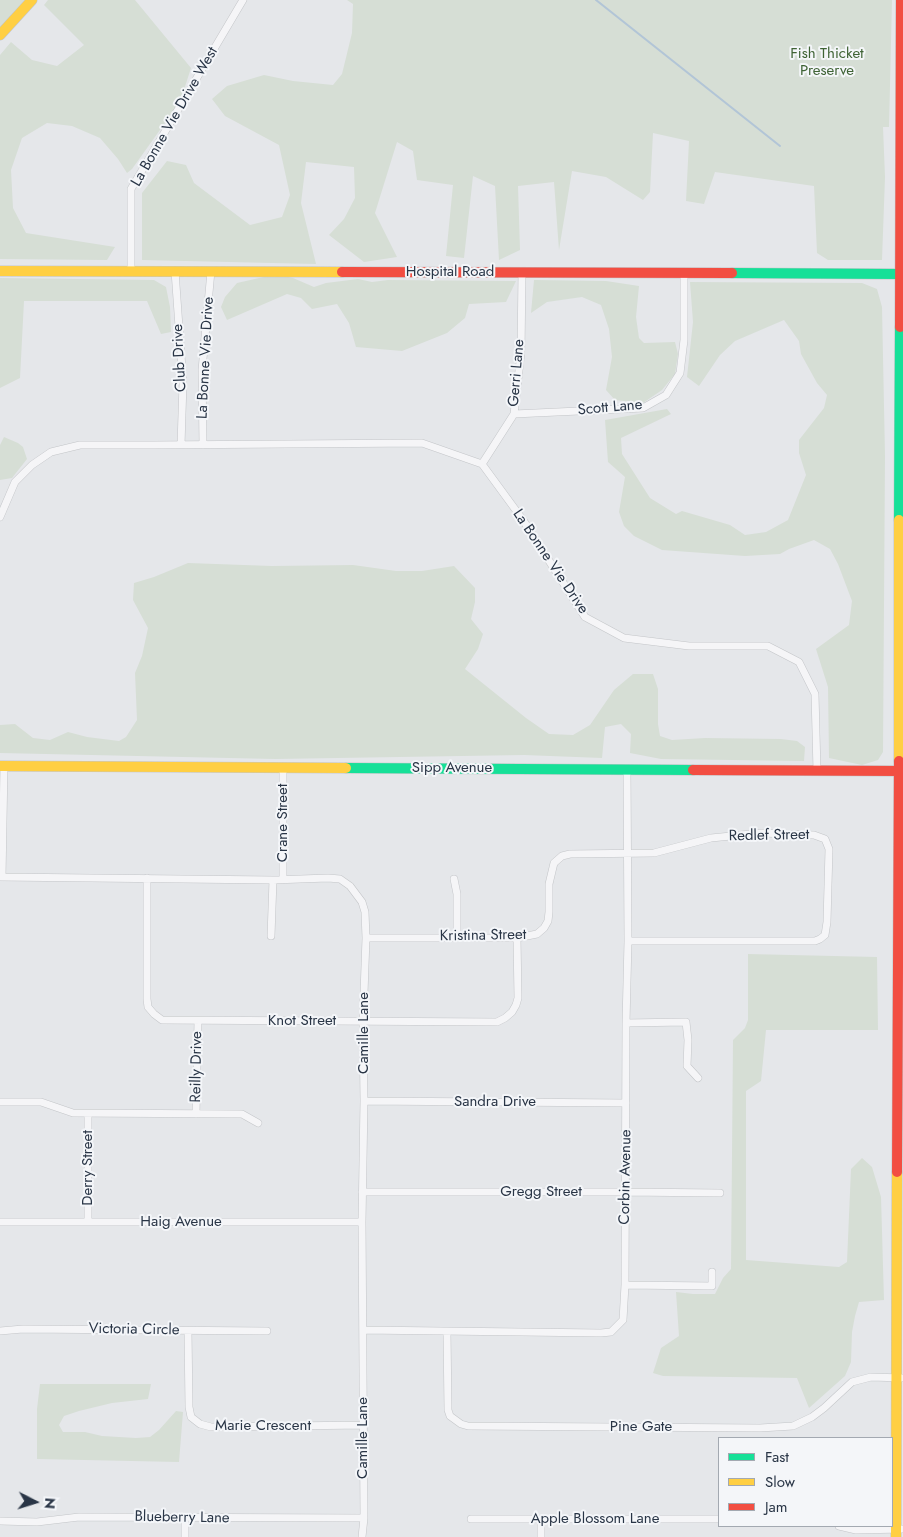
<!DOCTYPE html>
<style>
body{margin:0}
#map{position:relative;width:903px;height:1537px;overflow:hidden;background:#e5e7ea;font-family:Jost,sans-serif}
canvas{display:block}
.legend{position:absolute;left:718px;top:1437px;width:175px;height:90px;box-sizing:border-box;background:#f4f6f9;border:1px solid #a3a9b1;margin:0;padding:6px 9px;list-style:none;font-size:15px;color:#293546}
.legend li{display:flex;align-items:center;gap:10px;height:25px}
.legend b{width:25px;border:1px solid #a3a9b1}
.north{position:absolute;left:10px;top:1477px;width:50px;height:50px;-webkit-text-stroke:4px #f4f6f9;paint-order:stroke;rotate:95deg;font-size:14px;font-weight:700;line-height:20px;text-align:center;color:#293546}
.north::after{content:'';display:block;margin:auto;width:18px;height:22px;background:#293546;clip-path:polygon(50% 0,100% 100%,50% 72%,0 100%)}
</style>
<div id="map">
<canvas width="903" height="1537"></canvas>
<ul class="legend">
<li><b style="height:6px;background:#16e098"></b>Fast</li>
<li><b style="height:6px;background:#ffcf43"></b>Slow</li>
<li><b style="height:6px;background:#f24e42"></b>Jam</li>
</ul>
<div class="north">N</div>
</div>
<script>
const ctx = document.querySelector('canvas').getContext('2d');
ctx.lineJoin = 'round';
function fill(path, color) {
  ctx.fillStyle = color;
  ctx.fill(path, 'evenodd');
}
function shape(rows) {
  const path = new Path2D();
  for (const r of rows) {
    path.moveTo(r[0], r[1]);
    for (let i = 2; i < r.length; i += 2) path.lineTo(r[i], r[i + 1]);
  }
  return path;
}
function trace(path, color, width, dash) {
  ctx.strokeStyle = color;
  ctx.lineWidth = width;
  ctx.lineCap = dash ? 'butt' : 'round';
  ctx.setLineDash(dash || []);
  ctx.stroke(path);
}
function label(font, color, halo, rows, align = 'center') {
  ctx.font = font + ' Jost,sans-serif';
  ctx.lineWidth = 4;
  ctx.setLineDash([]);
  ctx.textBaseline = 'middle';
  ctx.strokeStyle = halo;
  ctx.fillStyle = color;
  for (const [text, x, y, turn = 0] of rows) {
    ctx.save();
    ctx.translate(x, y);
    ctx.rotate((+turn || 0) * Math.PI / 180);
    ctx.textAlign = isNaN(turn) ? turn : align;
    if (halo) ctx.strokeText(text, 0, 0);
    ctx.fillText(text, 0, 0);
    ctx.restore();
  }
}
fill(shape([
 [0,0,25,0,0,28],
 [48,0,135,0,191,68,180,102,132,169,127,173,118,159,100,138,72,126,47,123,22,138,11,170,13,208,26,233,115,247,107,260,0,259,0,55,11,42,32,60,57,66,84,45,44,5],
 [347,0,892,0,889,127,883,127,885,177,882,260,828,260,817,253,814,186,715,172,704,204,686,201,689,141,653,133,650,192,643,200,606,177,572,171,559,250,554,182,518,186,520,250,499,260,495,186,473,176,464,258,446,256,453,185,417,180,413,151,397,142,375,213,397,257,364,262,329,235,344,219,355,198,354,167,306,162,301,203,316,264,142,260,142,193,167,161,186,165,194,183,250,225,282,217,290,195,279,145,225,116,212,99,227,86,264,75,293,81,333,85,342,74,352,33,353,4],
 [277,274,293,278,314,287,326,283,358,279,372,282,388,280,516,281,506,302,469,304,465,318,447,333,402,351,356,347,349,323,337,304,312,309,301,298,287,294,227,320,221,307,225,297,237,283],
 [0,278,154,280,166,287,170,307,171,332,161,334,147,301,24,301,20,378,0,388],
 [534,280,606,281,639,286,636,317,639,338,644,343,675,342,678,354,675,374,662,390,643,403,615,400,606,390,612,357,609,329,601,305,582,297,547,302,531,313],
 [690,282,862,283,877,289,882,307,885,456,883,752,878,760,862,765,829,758,828,687,816,649,849,625,852,601,838,564,830,549,814,540,789,549,780,554,745,556,662,550,634,536,624,526,619,512,625,477,608,462,605,420,667,409,671,414,621,438,622,454,650,498,676,514,682,511,730,525,745,535,766,532,788,520,806,475,799,453,799,440,824,408,827,395,817,383,801,354,799,341,784,320,735,341,720,355,699,386,687,377,693,322],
 [4,437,18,443,23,447,27,459,12,478,0,480,0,445],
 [188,563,272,566,353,565,396,571,422,571,454,566,475,588,475,602,471,619,483,634,478,649,465,669,526,718,549,734,573,735,590,725,614,690,633,674,653,674,658,689,658,724,660,736,672,740,705,738,781,739,797,741,805,747,804,761,661,759,630,753,631,734,621,724,605,727,602,758,524,755,275,759,0,753,0,725,15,724,33,738,50,740,68,732,87,737,119,741,126,737,137,720,135,673,142,656,148,628,133,600,134,583,154,577],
 [748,954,877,957,878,1030,766,1030,761,1081,746,1091,746,1260,839,1267,847,1262,851,1169,862,1158,872,1167,881,1197,884,1300,859,1302,855,1316,852,1332,851,1362,845,1376,809,1408,797,1378,663,1376,653,1373,661,1348,679,1336,676,1292,693,1294,715,1294,723,1278,731,1269,733,1040,745,1028,748,1020],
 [40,1384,151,1384,148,1399,112,1403,79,1411,64,1416,59,1425,63,1432,85,1432,102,1436,136,1438,150,1437,159,1430,176,1411,183,1412,179,1462,37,1459,37,1409]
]), '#d6ded5');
trace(shape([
 [596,0,780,146]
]), '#b2c5d7', 2);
const street = shape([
 [131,271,131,189,243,0],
 [175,271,183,383,181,445],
 [514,414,643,408,666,395,680,373,684,340,684,273],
 [203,445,202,370,211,271],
 [482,464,514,414,521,353,522,272],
 [0,517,15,482,32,465,51,452,80,445,154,445,422,443,482,464,523,520,585,617,624,638,689,646,768,646,799,662,815,694,817,771],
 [0,877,273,880,328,878,340,879,350,886,362,902,365,912,366,938,363,1021,364,1101,362,1222,364,1518,362,1537],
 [2,877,4,766],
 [147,878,147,999,148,1007,154,1014,162,1020,497,1022,505,1018,512,1012,516,1005,518,998,517,938],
 [283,879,283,768],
 [454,879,457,894,457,937],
 [271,936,273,880],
 [366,938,517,938,537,934,544,928,548,921,549,912,549,884,554,863,562,856,570,854,654,853,711,838,761,833,814,835,825,839,829,849,827,922,825,935,820,939,815,941,628,941],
 [626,1023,686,1022,688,1040,687,1066,698,1078],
 [364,1101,626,1103],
 [0,1102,41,1102,73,1113,242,1114,258,1123],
 [88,1114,88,1222],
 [196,1114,198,1021],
 [362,1192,625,1192,720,1193],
 [0,1222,362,1222],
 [625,1285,712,1286,712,1272],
 [363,1330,601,1333,611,1332,623,1320,625,1285,626,1023,628,941,627,769],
 [0,1331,23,1329,267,1331],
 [188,1331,189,1407,191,1417,200,1424,211,1427,364,1425],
 [447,1332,448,1410,450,1416,461,1424,468,1426,760,1428,793,1426,812,1417,824,1408,852,1382,871,1377,903,1378],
 [471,1519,719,1519],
 [0,1521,37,1522,79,1517,364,1518],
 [839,1526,856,1530,903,1529],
 [185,1537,185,1518],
 [541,1537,541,1520]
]);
const fast = shape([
 [732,273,900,274],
 [899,520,900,327],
 [346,768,693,770]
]);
const slow = shape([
 [0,35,32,0],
 [0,271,342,272],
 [899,761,899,520],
 [0,766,346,768],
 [896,1537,897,1172]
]);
const jam = shape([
 [342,272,732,273],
 [900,327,901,0],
 [693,770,903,771],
 [897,1172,899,761]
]);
trace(street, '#c3c5c8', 8);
trace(fast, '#c3c5c8', 11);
trace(slow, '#c3c5c8', 11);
trace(jam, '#c3c5c8', 11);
trace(street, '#f5f5f7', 7);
trace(fast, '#16e098', 10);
trace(slow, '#ffcf43', 10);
trace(jam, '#f24e42', 10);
label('15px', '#3f6335', '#f4f6f9', [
 ["Fish Thicket",827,54],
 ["Preserve",827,71]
]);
label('15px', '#293546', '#f4f6f9', [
 ["La Bonne Vie Drive West",175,117,-60],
 ["Hospital Road",450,272],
 ["Club Drive",180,358,-93],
 ["La Bonne Vie Drive",206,358,-87],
 ["Gerri Lane",517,373,-85],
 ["Scott Lane",610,408,-5],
 ["La Bonne Vie Drive",550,562,56],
 ["Sipp Avenue",452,768],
 ["Crane Street",283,823,-90],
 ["Redlef Street",769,836,-1],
 ["Kristina Street",483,936,-1],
 ["Knot Street",302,1021],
 ["Camille Lane",364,1033,-90],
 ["Reilly Drive",197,1067,-89],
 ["Sandra Drive",495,1102],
 ["Derry Street",88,1168,-90],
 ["Corbin Avenue",626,1177,-89],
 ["Gregg Street",541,1192],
 ["Haig Avenue",181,1222],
 ["Victoria Circle",134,1330,1],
 ["Marie Crescent",263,1426],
 ["Pine Gate",641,1427],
 ["Camille Lane",363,1438,-90],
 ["Blueberry Lane",182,1518,1],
 ["Apple Blossom Lane",595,1519]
]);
</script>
